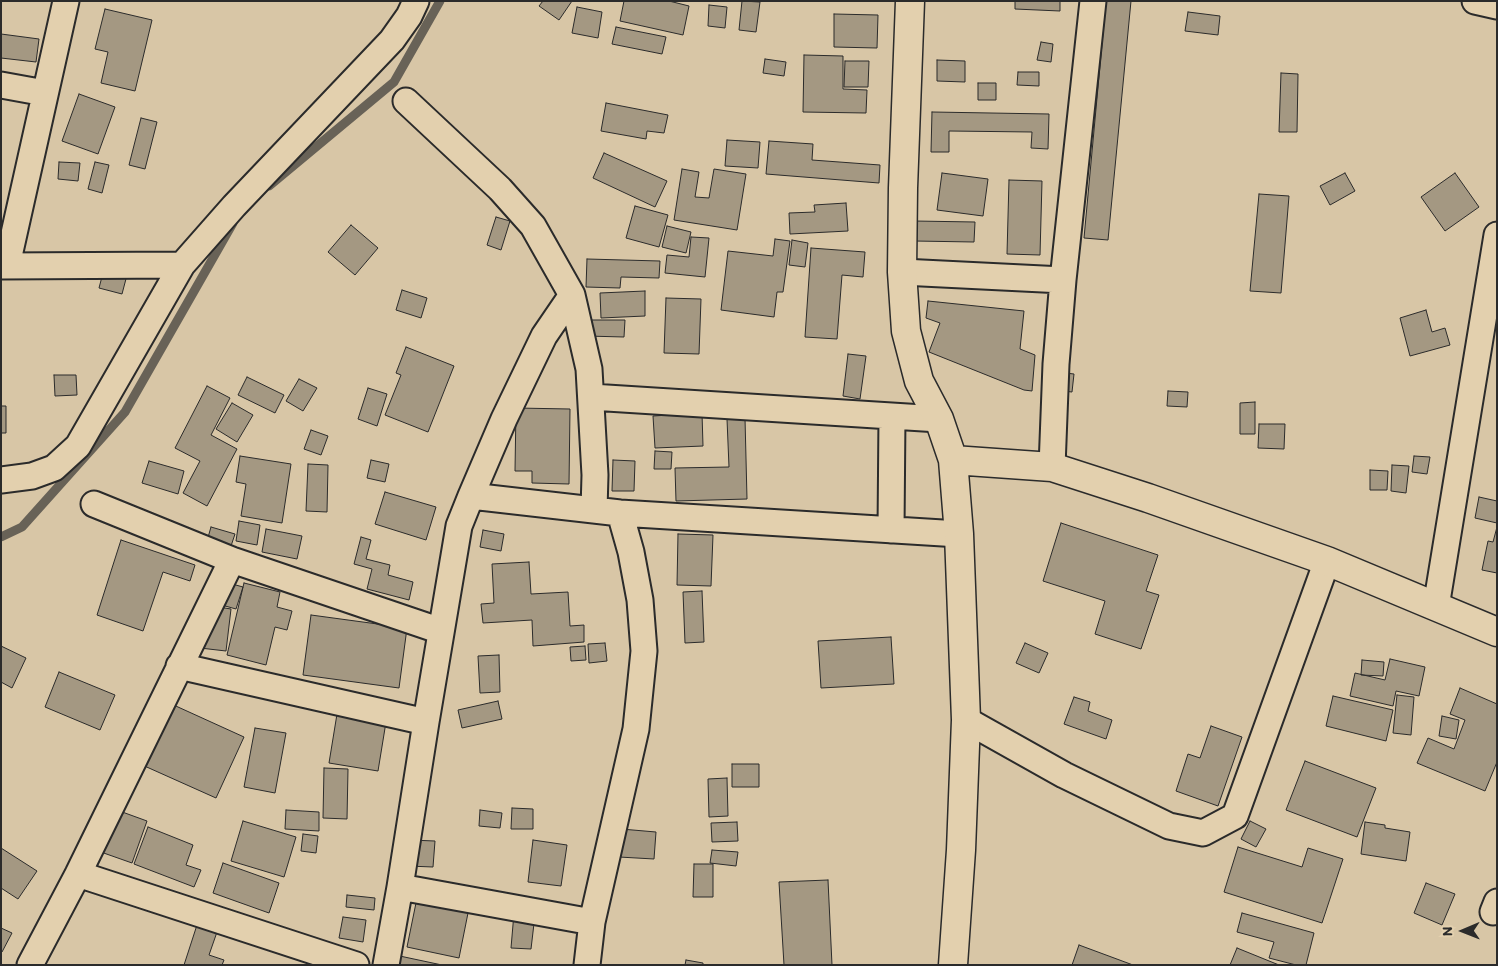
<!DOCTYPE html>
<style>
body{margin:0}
#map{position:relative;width:1498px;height:966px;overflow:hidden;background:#d8c6a6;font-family:Itim,sans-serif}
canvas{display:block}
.frame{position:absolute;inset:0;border:2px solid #2b2b2b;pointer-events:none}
.north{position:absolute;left:1438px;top:906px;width:50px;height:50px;-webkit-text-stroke:4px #e3d0ae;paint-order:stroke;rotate:269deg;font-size:14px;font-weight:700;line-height:20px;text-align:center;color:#2b2b2b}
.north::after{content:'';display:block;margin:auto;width:18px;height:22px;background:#2b2b2b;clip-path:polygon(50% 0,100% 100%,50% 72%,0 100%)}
</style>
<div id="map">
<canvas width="1498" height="966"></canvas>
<div class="frame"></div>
<div class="north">N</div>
</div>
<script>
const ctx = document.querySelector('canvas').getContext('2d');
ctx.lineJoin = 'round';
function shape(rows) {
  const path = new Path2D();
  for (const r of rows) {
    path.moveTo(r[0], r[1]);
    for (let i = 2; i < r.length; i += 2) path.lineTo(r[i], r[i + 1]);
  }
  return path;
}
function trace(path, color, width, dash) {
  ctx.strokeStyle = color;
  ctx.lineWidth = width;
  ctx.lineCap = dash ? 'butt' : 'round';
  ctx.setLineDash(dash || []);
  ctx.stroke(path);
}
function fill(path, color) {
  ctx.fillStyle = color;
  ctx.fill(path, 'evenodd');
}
trace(shape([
 [269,186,394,82,440,1],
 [1,537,22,527,125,412,233,223]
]), '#686257', 9);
const building = shape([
 [543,1,572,1,559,20,539,6,543,1],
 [624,1,669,1,689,6,683,35,620,21,624,1],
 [742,1,760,2,756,32,739,30,742,1],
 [1015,1,1060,1,1060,11,1015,9,1015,1],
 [1106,1,1131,1,1108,240,1084,238,1106,1],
 [709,5,727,7,725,28,708,26,709,5],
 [577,7,602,12,598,38,572,33,577,7],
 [105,9,152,20,135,91,101,83,108,52,95,49,105,9],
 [1188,12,1220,16,1218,35,1185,31,1188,12],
 [834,14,878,15,877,48,834,47,834,14],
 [616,27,666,37,662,54,612,44,616,27],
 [1,34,39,39,36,62,1,58,1,34],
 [1041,42,1053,44,1051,62,1037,60,1041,42],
 [804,55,843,56,843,89,867,90,866,113,803,112,804,55],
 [765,59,786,62,784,76,763,73,765,59],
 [937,60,965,61,965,82,937,81,937,60],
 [845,61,869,61,868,87,844,87,845,61],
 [1018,72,1039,72,1039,86,1017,85,1018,72],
 [1281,73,1298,74,1297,132,1279,132,1281,73],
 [978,83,996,83,996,100,978,100,978,83],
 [79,94,115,107,98,154,62,141,79,94],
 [606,103,668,115,664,133,647,131,646,139,601,131,606,103],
 [932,112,1049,114,1048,149,1031,148,1032,132,949,131,949,152,931,152,932,112],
 [141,118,157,122,145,169,129,165,141,118],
 [727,140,760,142,758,168,725,166,727,140],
 [769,141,813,144,812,160,880,165,879,183,766,174,769,141],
 [604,153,667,181,655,207,593,178,604,153],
 [59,162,80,163,78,181,58,179,59,162],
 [95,162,109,165,102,193,88,189,95,162],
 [682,169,699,172,695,197,709,198,714,169,746,174,737,230,674,220,682,169],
 [942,173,988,179,983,216,937,210,942,173],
 [1345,173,1355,191,1330,205,1320,186,1345,173],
 [1455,173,1479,207,1445,231,1421,197,1455,173],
 [1009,180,1042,181,1040,255,1007,254,1009,180],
 [1259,194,1289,196,1281,293,1250,291,1259,194],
 [846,203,848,231,790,234,789,213,815,212,814,205,846,203],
 [635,206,668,215,659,247,626,238,635,206],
 [496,217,510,221,501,250,487,245,496,217],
 [914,221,975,222,974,242,914,241,914,221],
 [351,225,378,248,355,275,328,252,351,225],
 [667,226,691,232,686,253,662,247,667,226],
 [691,237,709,238,705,277,665,273,667,255,689,257,691,237],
 [775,239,790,241,783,292,777,292,774,317,721,310,728,251,773,256,775,239],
 [792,240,808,243,805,267,789,265,792,240],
 [811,248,865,252,863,277,842,275,837,339,805,337,811,248],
 [587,259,660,261,659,278,621,277,620,288,586,287,587,259],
 [104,269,127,275,122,294,99,288,104,269],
 [402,290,427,298,421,318,396,310,402,290],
 [645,291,645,316,601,318,600,293,645,291],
 [666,298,701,299,699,354,664,353,666,298],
 [928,301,1024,311,1020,349,1035,355,1032,391,1024,390,929,352,940,323,926,318,928,301],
 [1426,310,1432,332,1445,328,1450,345,1410,356,1400,318,1426,310],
 [587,320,625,320,624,337,586,336,587,320],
 [406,347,454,366,428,432,385,415,401,375,396,373,406,347],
 [848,354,866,356,860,399,843,396,848,354],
 [1057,372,1074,374,1072,392,1054,390,1057,372],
 [54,375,76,375,77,395,55,396,54,375],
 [247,377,284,395,275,413,238,395,247,377],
 [299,379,317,388,303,411,286,401,299,379],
 [207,386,230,398,211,435,237,449,207,506,183,493,200,461,175,448,207,386],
 [368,388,387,394,377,426,358,419,368,388],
 [1168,391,1188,392,1187,407,1167,406,1168,391],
 [1255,402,1255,434,1240,434,1240,403,1255,402],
 [232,403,253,415,237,442,216,429,232,403],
 [1,406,6,406,6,433,1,433,1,406],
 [516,408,570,409,569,484,532,483,532,471,515,471,516,408],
 [702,413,703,446,655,448,653,416,702,413],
 [745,418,747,499,676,501,675,468,729,467,727,419,745,418],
 [1259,424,1285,424,1284,449,1258,448,1259,424],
 [311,430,328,436,321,455,304,449,311,430],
 [655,451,672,452,671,469,654,469,655,451],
 [240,456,291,464,282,523,241,516,246,484,236,482,240,456],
 [1414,456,1430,457,1427,474,1412,472,1414,456],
 [371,460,389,464,385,482,367,478,371,460],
 [613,460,635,461,634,491,612,491,613,460],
 [149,461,184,471,178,494,142,483,149,461],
 [308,464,328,465,327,512,306,511,308,464],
 [1392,465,1409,466,1406,493,1391,491,1392,465],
 [1370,470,1388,471,1387,490,1370,490,1370,470],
 [385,492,436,507,426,540,375,524,385,492],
 [1479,497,1497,501,1497,523,1475,518,1479,497],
 [239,521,260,525,257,545,236,541,239,521],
 [1061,523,1158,555,1146,591,1159,595,1141,649,1095,634,1105,601,1043,581,1061,523],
 [211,527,235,534,230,549,207,541,211,527],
 [1497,527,1497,573,1482,570,1488,541,1493,542,1497,527],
 [266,529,302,536,297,559,262,552,266,529],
 [483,530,504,534,501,551,480,547,483,530],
 [678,534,713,535,711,586,677,585,678,534],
 [361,537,371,540,366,559,390,565,388,575,413,582,409,600,367,589,372,569,354,564,361,537],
 [121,540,195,565,190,581,163,572,143,631,97,615,121,540],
 [529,562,531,594,568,592,570,626,584,625,584,642,533,646,532,620,483,623,481,604,494,603,492,564,529,562],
 [225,582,243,587,236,609,218,604,225,582],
 [244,583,280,592,277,607,292,611,287,630,275,627,266,665,227,655,244,583],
 [702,591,704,642,685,643,683,592,702,591],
 [206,605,231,609,226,651,200,648,206,605],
 [311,615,407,628,399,688,303,675,311,615],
 [891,637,894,684,821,688,818,641,891,637],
 [605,643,607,661,589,663,588,644,605,643],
 [1025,643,1048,653,1039,673,1016,663,1025,643],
 [1,646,26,658,12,688,1,682,1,646],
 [585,646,586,660,571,661,570,647,585,646],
 [499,655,500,692,480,693,478,656,499,655],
 [1390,659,1425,667,1419,696,1396,691,1393,706,1350,696,1355,673,1385,680,1390,659],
 [1362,660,1384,662,1383,676,1361,675,1362,660],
 [59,672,115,695,100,730,45,707,59,672],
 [1460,688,1497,704,1497,762,1485,791,1417,763,1428,738,1454,749,1465,720,1450,714,1460,688],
 [1397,695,1414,697,1411,735,1393,733,1397,695],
 [1333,696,1393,710,1386,741,1326,726,1333,696],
 [1074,697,1090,702,1088,711,1112,720,1106,739,1064,724,1074,697],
 [498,701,502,719,462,728,458,710,498,701],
 [167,702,244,737,216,798,140,764,167,702],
 [337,714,386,722,378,771,329,763,337,714],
 [1442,716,1459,720,1456,739,1439,736,1442,716],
 [1211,726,1242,737,1218,806,1176,791,1188,754,1200,758,1211,726],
 [255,728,286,733,275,793,244,787,255,728],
 [1305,761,1376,788,1357,837,1286,810,1305,761],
 [732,764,759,764,759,787,732,787,732,764],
 [324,768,348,769,347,819,323,818,324,768],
 [727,778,728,816,709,817,708,779,727,778],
 [512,808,533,809,533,829,511,829,512,808],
 [114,809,147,821,132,863,98,851,114,809],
 [286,810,319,812,319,831,285,829,286,810],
 [480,810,502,813,500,828,479,826,480,810],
 [243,821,296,837,284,877,231,861,243,821],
 [1250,821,1266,829,1256,847,1241,839,1250,821],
 [737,822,738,841,712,842,711,823,737,822],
 [1365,822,1385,825,1385,828,1410,832,1406,861,1361,854,1365,822],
 [148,827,193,845,186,865,201,870,194,887,134,864,148,827],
 [621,829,656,832,654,859,619,857,621,829],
 [303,834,318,836,316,853,301,851,303,834],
 [410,840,435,841,433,867,408,866,410,840],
 [533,840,567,845,561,886,528,882,533,840],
 [1238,847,1302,867,1308,848,1343,859,1322,923,1224,892,1238,847],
 [1,848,37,871,18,899,1,888,1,848],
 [712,850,738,852,736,866,710,863,712,850],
 [223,863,279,883,269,913,213,893,223,863],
 [694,864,713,864,713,897,693,897,694,864],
 [828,880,832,965,784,965,779,882,828,880],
 [1426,883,1455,894,1442,925,1414,913,1426,883],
 [347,895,375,898,374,910,346,907,347,895],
 [417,898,469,908,459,958,407,947,417,898],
 [514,913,535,915,531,949,511,948,514,913],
 [1242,913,1314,933,1306,965,1296,965,1269,958,1274,942,1237,932,1242,913],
 [343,917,366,920,363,942,339,938,343,917],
 [197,925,217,932,209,955,224,960,222,965,184,965,197,925],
 [1,928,12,933,2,952,1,952,1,928],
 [1079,945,1133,965,1072,965,1079,945],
 [1237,948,1279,965,1230,965,1237,948],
 [395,955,442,965,393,965,395,955],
 [686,960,703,963,703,965,685,965,686,960]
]);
fill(building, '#a49882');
trace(building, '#2b2b2b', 1);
const street = shape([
 [1475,1,1497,6],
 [1,85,45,93],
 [406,101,500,189,533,226,572,295,589,369,595,475,594,510],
 [7,265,66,1],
 [1,266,182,265],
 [902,272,1063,280],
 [591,397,939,419],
 [1052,467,1056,364,1063,280,1093,1],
 [1,480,32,476,54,468,78,446,182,265,234,206,392,40,409,16,416,1],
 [471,496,504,419,544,336,572,295],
 [94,504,232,560,441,631],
 [891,530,892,416],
 [1436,607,1497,235],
 [179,666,426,722],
 [966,720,1064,775,1169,826,1203,833,1235,816,1327,561],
 [78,874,356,965],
 [400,887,592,922],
 [1493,912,1497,902],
 [30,965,78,874,232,560],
 [386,965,400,887,426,722,459,526,471,496,620,513,959,534],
 [587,965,592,922,636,729,644,651,640,600,631,552,620,513]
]);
const secondary = shape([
 [910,1,903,188,902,272,906,331,919,381,939,419,953,460,959,534,966,720,961,850,953,965],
 [953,460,1052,467,1148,498,1327,561,1497,632]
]);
trace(street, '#2b2b2b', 29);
trace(secondary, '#2b2b2b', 31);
trace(street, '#e3d0ae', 25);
trace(secondary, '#e3d0ae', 28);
</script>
